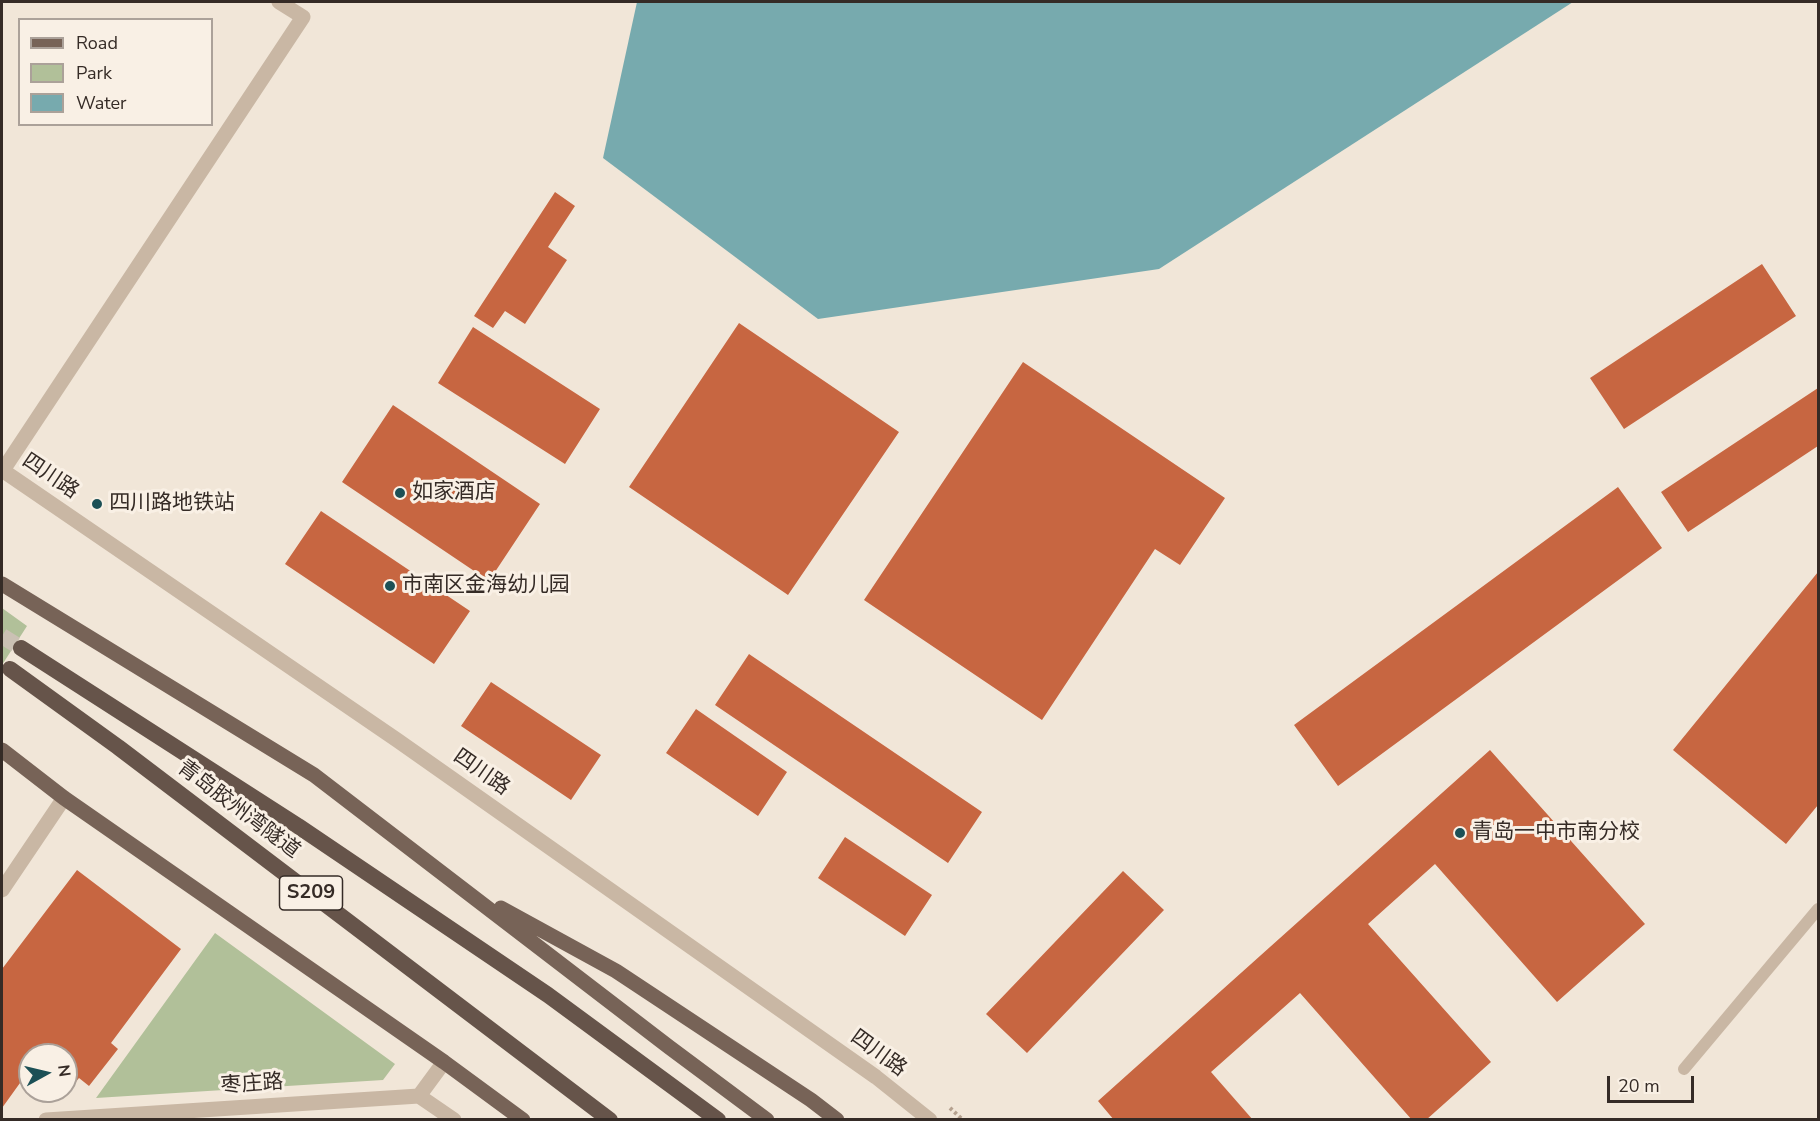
<!DOCTYPE html>
<meta charset="utf-8">
<style>
body{margin:0}
#map{position:relative;width:1820px;height:1121px;overflow:hidden;background:#f1e6d8;font-family:"Nunito Sans",sans-serif}
canvas{display:block}
.frame{position:absolute;inset:0;border:3px solid #352b26;pointer-events:none}
.legend{position:absolute;left:18px;top:18px;width:195px;height:108px;box-sizing:border-box;background:#f9f0e5;border:2px solid #aba199;margin:0;padding:8px 10px;list-style:none;font-size:18px;color:#352b26}
.legend li{display:flex;align-items:center;gap:12px;height:30px}
.legend b{width:30px;border:2px solid #aba199}
.north{position:absolute;left:18px;top:1043px;width:60px;height:60px;box-sizing:border-box;background:#f9f0e5;border:2px solid #aba199;border-radius:50%;rotate:82deg;font-size:16px;font-weight:700;line-height:24px;text-align:center;color:#352b26}
.north::after{content:'';display:block;margin:auto;width:21px;height:27px;background:#1c5056;clip-path:polygon(50% 0,100% 100%,50% 72%,0 100%)}
.scale{position:absolute;left:1607px;top:1076px;width:87px;height:27px;box-sizing:border-box;border:3px solid #352b26;border-top:0;padding-left:8px;font-size:18px;line-height:21px;white-space:nowrap;color:#352b26;-webkit-text-stroke:4px #f9f0e5;paint-order:stroke}
</style>
<div id="map">
<canvas width="1820" height="1121"></canvas>
<div class="frame"></div>
<ul class="legend">
<li><b style="height:8px;background:#776357"></b>Road</li>
<li><b style="height:16px;background:#b1c099"></b>Park</li>
<li><b style="height:16px;background:#77aaae"></b>Water</li>
</ul>
<div class="north">N</div>
<div class="scale">20 m</div>
</div>
<script>
const ctx = document.querySelector('canvas').getContext('2d');
ctx.lineJoin = 'round';
function fill(path, color) {
  ctx.fillStyle = color;
  ctx.fill(path, 'evenodd');
}
function shape(rows) {
  const path = new Path2D();
  for (const r of rows) {
    path.moveTo(r[0], r[1]);
    for (let i = 2; i < r.length; i += 2) path.lineTo(r[i], r[i + 1]);
  }
  return path;
}
function trace(path, color, width, dash) {
  ctx.strokeStyle = color;
  ctx.lineWidth = width;
  ctx.lineCap = dash ? 'butt' : 'round';
  ctx.setLineDash(dash || []);
  ctx.stroke(path);
}
function label(font, color, halo, rows, align = 'center') {
  ctx.font = font + ' "Nunito Sans","Noto Sans SC",sans-serif';
  ctx.lineWidth = 6;
  ctx.setLineDash([]);
  ctx.textBaseline = 'middle';
  ctx.strokeStyle = halo;
  ctx.fillStyle = color;
  for (const [text, x, y, turn = 0] of rows) {
    ctx.save();
    ctx.translate(x, y);
    ctx.rotate((+turn || 0) * Math.PI / 180);
    ctx.textAlign = isNaN(turn) ? turn : align;
    if (halo) ctx.strokeText(text, 0, 0);
    ctx.fillText(text, 0, 0);
    ctx.restore();
  }
}
fill(shape([
 [2,608,27,626,2,665],
 [215,933,395,1064,383,1080,96,1098]
]), '#b1c099');
fill(shape([
 [637,2,1573,2,1159,269,818,319,603,158]
]), '#77aaae');
fill(shape([
 [555,192,575,206,548,247,567,260,525,324,505,311,493,328,474,316],
 [1762,264,1796,316,1624,429,1590,378],
 [739,323,899,432,788,595,629,487],
 [473,327,600,409,565,464,438,383],
 [1023,362,1225,498,1180,565,1155,549,1042,720,864,600],
 [1818,388,1818,446,1688,532,1661,492],
 [393,405,540,504,489,581,342,482],
 [1618,487,1662,548,1338,786,1294,725],
 [321,511,470,611,434,664,285,564],
 [1818,572,1818,805,1786,844,1673,750],
 [749,654,982,812,948,863,715,705],
 [491,682,601,755,571,800,461,726],
 [696,709,787,772,758,816,666,753],
 [1490,750,1645,924,1557,1002,1435,864,1368,924,1491,1062,1426,1120,1412,1120,1300,993,1211,1072,1253,1120,1114,1120,1098,1101],
 [845,837,932,895,905,936,818,878],
 [77,870,181,949,111,1043,118,1049,89,1086,79,1078,66,1094,62,1091,66,1091,66,1055,30,1055,30,1091,40,1091,36,1096,20,1083,2,1108,2,969],
 [1123,871,1164,910,1027,1053,986,1014]
]), '#c76641');
trace(shape([
 [2,636,21,648]
]), '#cbc1b4', 16, [16, 8]);
trace(shape([
 [950,1108,963,1120]
]), '#b5a18f', 4, [3, 3]);
trace(shape([
 [1684,1069,1818,909]
]), '#c9b7a4', 12);
trace(shape([
 [3,470,303,17,279,2],
 [2,890,64,798],
 [419,1096,454,1120],
 [46,1120,419,1096,444,1062]
]), '#c9b7a4', 15);
trace(shape([
 [2,470,397,740,876,1077,930,1120]
]), '#c9b7a4', 15);
trace(shape([
 [2,584,314,775,669,1047,767,1120],
 [2,750,64,798,444,1062,523,1120],
 [501,908,616,971,811,1100,837,1120]
]), '#776357', 15);
trace(shape([
 [21,648,298,826,548,995,718,1120],
 [10,669,118,747,610,1120]
]), '#66544a', 16);
for (const [x, y, r, color] of [
 [400,493,6,"#1c5056"],
 [97,504,6,"#1c5056"],
 [390,586,6,"#1c5056"],
 [1460,833,6,"#1c5056"]
]) {
  const dot = new Path2D();
  dot.arc(x, y, r, 0, 2 * Math.PI);
  ctx.fillStyle = color;
  ctx.fill(dot);
  trace(dot, '#f9f0e5', 2);
}
for (const [x, y, w] of [
 [311,893,63]
]) {
  const box = new Path2D();
  box.roundRect(x - w / 2, y - 17, w, 34, 4.5);
  ctx.fillStyle = '#f9f0e5';
  ctx.fill(box);
  trace(box, '#352b26', 1.5);
}
label('bold 20px', '#352b26', null, [
 ["S209",311,893]
]);
label('21px', '#352b26', '#f9f0e5', [
 ["四川路",50,477,34],
 ["四川路",481,773,35],
 ["青岛胶州湾隧道",238,810,37],
 ["四川路",878,1054,36],
 ["枣庄路",252,1085,-4]
]);
label('21px', '#352b26', '#f9f0e5', [
 ["如家酒店",412,493],
 ["四川路地铁站",109,504],
 ["市南区金海幼儿园",402,586],
 ["青岛一中市南分校",1472,833]
], 'left');
</script>
